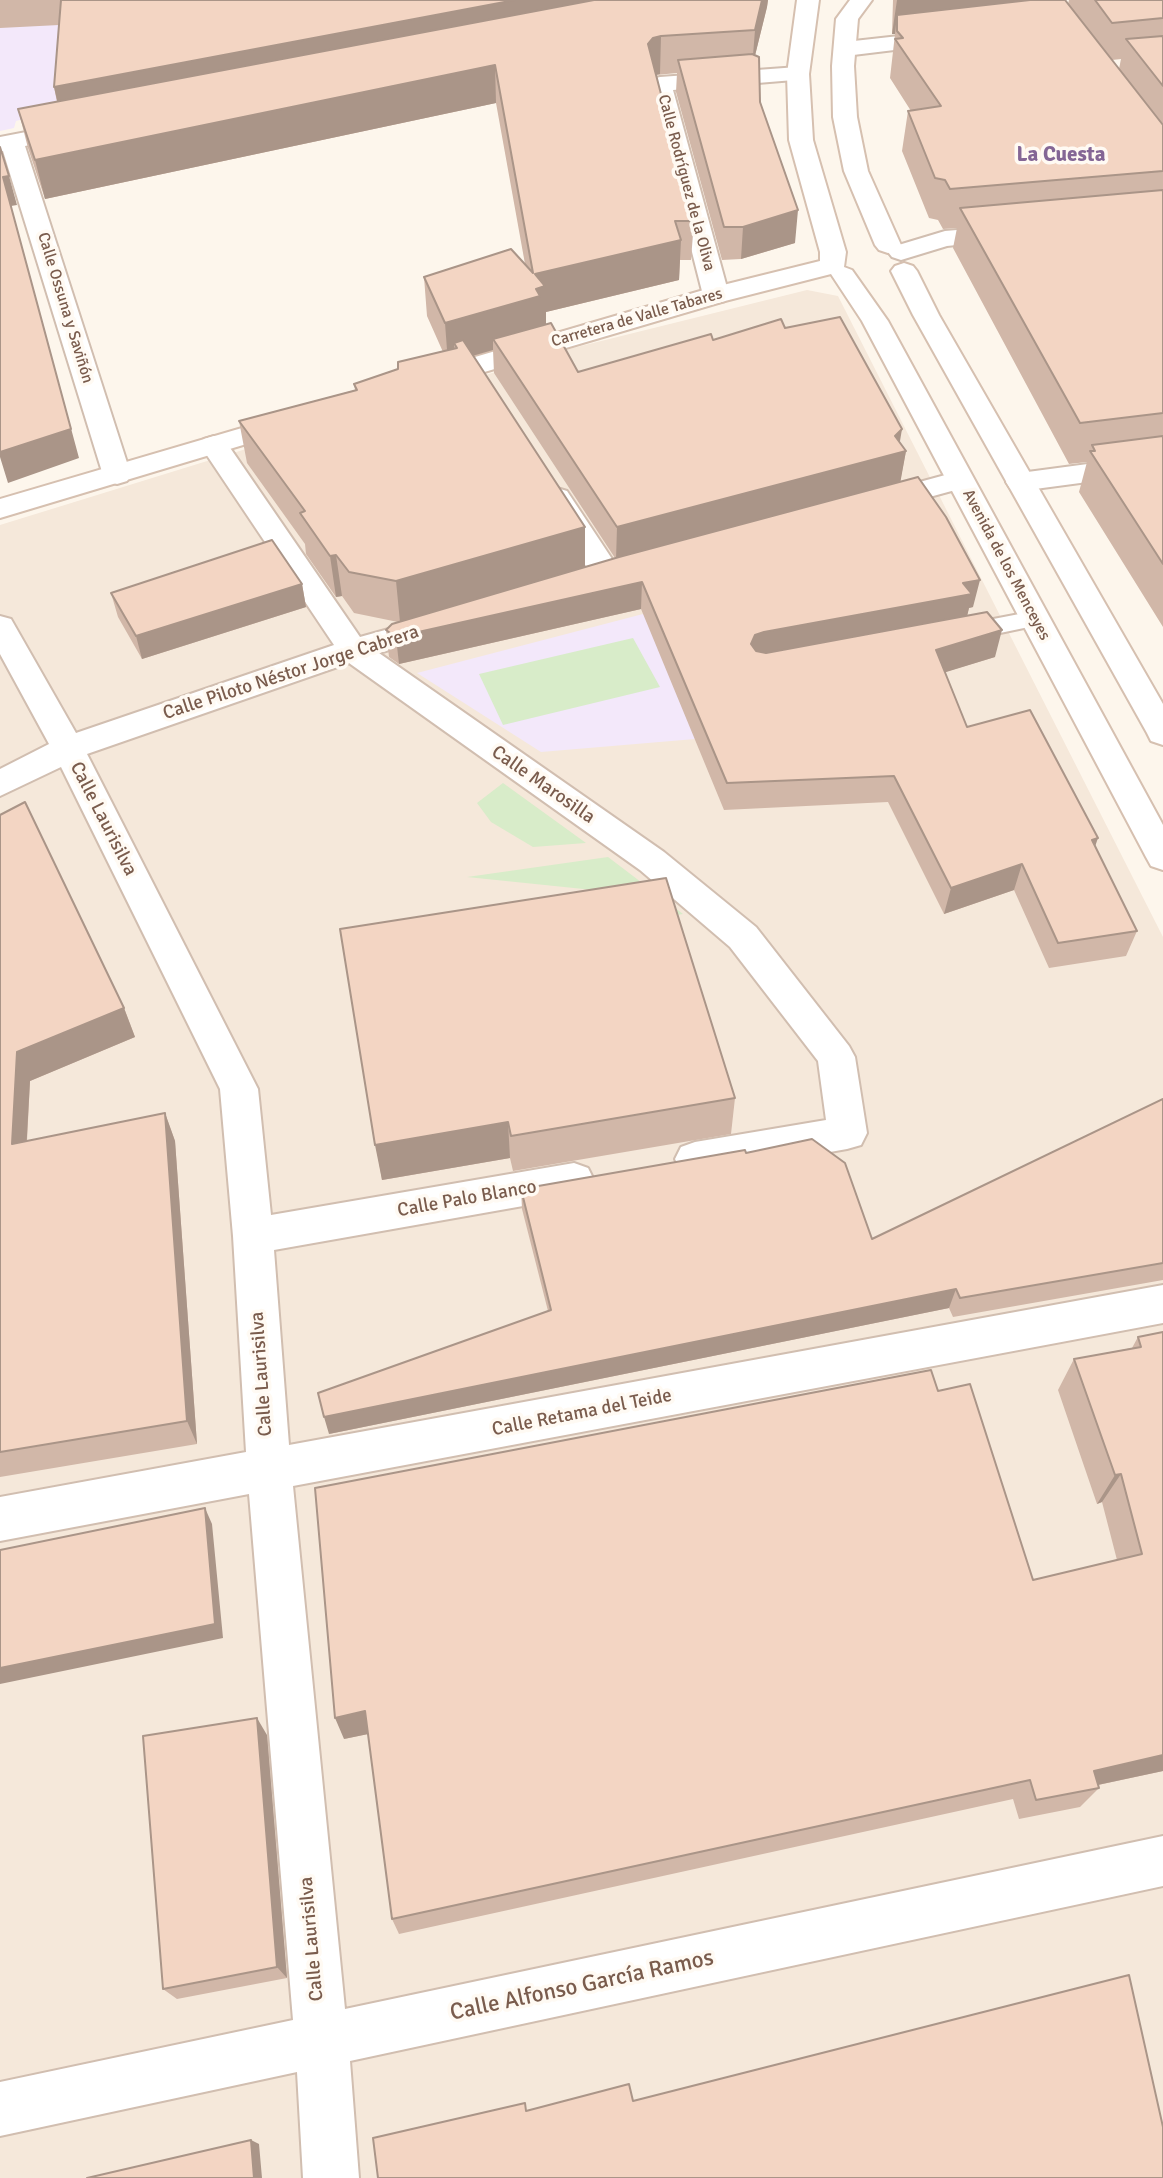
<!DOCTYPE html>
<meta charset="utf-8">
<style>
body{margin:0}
canvas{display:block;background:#fdf6ec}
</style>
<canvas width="1163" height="2178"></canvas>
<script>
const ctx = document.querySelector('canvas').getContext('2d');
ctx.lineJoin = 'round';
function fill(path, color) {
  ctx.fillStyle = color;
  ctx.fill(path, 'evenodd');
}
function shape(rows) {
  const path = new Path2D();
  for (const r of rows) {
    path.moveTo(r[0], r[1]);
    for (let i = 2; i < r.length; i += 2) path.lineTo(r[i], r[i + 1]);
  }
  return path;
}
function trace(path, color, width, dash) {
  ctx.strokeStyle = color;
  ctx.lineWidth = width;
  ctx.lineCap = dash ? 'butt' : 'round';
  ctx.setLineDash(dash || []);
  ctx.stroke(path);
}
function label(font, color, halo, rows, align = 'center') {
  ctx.font = font + ' Signika,sans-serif';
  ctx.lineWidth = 7;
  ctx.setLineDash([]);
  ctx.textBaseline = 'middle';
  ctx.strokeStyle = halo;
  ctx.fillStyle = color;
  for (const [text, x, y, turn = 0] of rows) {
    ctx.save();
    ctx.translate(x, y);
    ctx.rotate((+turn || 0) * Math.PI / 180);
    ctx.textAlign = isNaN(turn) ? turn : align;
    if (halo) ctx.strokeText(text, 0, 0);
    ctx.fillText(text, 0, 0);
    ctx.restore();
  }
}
fill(shape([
 [807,290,838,296,1163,937,1163,2178,0,2178,0,525,573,348]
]), '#f5e8da');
fill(shape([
 [0,0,188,0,63,109,16,121,14,128,0,131],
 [643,614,730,654,695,739,541,752,417,673]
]), '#f3e8fa');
fill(shape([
 [633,638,660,687,503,725,479,674],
 [503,783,586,843,533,847,491,822,477,803],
 [608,857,683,914,663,917,632,894,467,877]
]), '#d8ecc9');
const lane = shape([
 [1035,611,1043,614,1046,619,1043,624,962,641,954,638,951,633,954,628,962,625,1035,611]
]);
const street = shape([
 [944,31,952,33,955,38,952,43,845,56,837,54,834,49,837,44,845,42,944,31],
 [798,67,806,69,809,74,806,79,673,90,729,295,725,301,716,303,707,301,703,295,649,84,652,79,660,77,798,67],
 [78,122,86,124,90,129,86,134,25,146,131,475,127,481,117,484,107,481,103,475,3,151,0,151,0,137,78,122],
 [1005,226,1014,229,1018,234,1014,239,947,246,901,260,892,257,888,252,892,247,945,231,1005,226],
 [214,436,224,439,360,637,439,615,450,618,455,625,450,632,379,653,664,852,756,927,849,1046,855,1057,867,1133,861,1145,847,1149,695,1176,681,1171,675,1159,681,1147,695,1142,826,1120,818,1061,730,947,640,870,349,663,87,754,258,1089,271,1215,574,1163,588,1168,594,1180,588,1192,574,1197,274,1250,289,1445,1163,1285,1163,1323,293,1486,345,2009,1163,1836,1163,1886,350,2061,359,2178,303,2178,297,2072,0,2136,0,2082,293,2020,249,1494,0,1541,0,1497,246,1452,233,1236,220,1089,61,767,0,796,0,769,49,744,0,654,0,616,11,619,76,733,334,645,200,445,204,439,214,436],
 [1163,454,1163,472,1020,491,1010,488,1006,482,1010,476,1020,473,1163,454],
 [960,471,970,474,974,480,970,486,878,511,868,508,863,502,868,496,960,471],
 [557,488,567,491,618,568,622,575,618,582,607,585,596,582,542,497,547,491,557,488]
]);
const secondary = shape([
 [797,0,819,0,809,74,813,140,846,252,844,267,852,270,888,321,1163,825,1163,870,1151,866,1146,857,862,321,831,274,725,301,437,386,427,388,417,386,413,380,417,374,707,289,820,261,820,252,789,140,787,74,797,0],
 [850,0,872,0,858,19,854,66,857,117,868,171,901,245,897,250,888,253,879,250,875,245,844,171,833,117,832,66,836,19,850,0],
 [904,263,913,266,917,271,939,315,1163,704,1163,745,1151,741,1147,733,913,315,891,271,895,266,904,263],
 [293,413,303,415,307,421,303,427,0,518,0,499,293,413]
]);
trace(lane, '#d1beb0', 4);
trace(street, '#d1beb0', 4);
trace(secondary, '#d6c0b0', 4);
fill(lane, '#fff');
fill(street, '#fff');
fill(secondary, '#fff');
fill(shape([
 [0,0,768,0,767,7,755,55,760,102,795,243,741,259,722,260,676,92,677,73,656,75,694,221,691,260,680,260,679,280,546,312,546,324,578,372,713,340,785,328,899,442,906,451,900,482,973,607,969,608,967,615,995,657,945,672,967,727,1095,846,1137,931,1126,956,1049,968,1014,890,944,914,888,802,724,810,641,609,399,664,389,657,386,630,398,622,354,613,342,596,336,597,306,554,305,544,247,463,239,421,355,390,354,384,398,369,443,352,427,316,424,277,525,264,496,103,45,199,28,148,18,109,57,102,54,87,59,25,0,28],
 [493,350,494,373,615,558,585,567,473,356],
 [893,0,1065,0,1068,4,1069,0,1163,0,1163,627,1079,492,1087,462,1069,464,953,248,957,228,943,229,938,220,929,218,902,151,908,111,911,111,890,78,895,34,892,34],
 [1121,59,1119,69,1112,60],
 [302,584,306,607,142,659,118,617,111,593],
 [0,815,124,1008,135,1037,30,1081,27,1141,165,1113,175,1141,197,1444,0,1477],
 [340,929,735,1098,731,1134,513,1171,510,1158,382,1180],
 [1163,1099,1163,1280,953,1317,949,1308,329,1434,548,1311,522,1209,521,1189,746,1153,872,1239],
 [1163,1332,1163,1771,1098,1785,1099,1788,1080,1807,1019,1819,1013,1799,399,1934,392,1919,368,1734,344,1739,938,1391,1033,1580,1117,1560,1102,1502,1097,1504,1058,1390,1074,1359,1132,1348,1138,1337],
 [267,1735,287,1978,177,1999,163,1989]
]), '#d1b7a8');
fill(shape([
 [515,0,693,0,62,122,54,87],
 [762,0,768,0,767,7,752,68,755,30],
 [897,0,1045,0,897,15,895,34,892,34],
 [661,36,660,74,651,76,648,44,653,38],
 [495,65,496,103,45,199,35,160],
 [9,176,17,205,11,206,79,458,8,483,0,457,0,452,3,177],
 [798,210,795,243,741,259,743,227],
 [681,240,679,280,546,312,546,326,493,339,493,350,458,360,457,348,454,343,455,361,448,363,445,323,535,274],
 [902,429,898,453,906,451,900,484,616,560,617,527,895,436],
 [585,527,585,568,400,622,396,581],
 [336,555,342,596,336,597,330,556],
 [980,580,973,607,969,608,966,621,761,659,751,644,755,635,764,632,963,583],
 [642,582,641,609,399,664,396,637],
 [302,584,306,607,142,659,136,636],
 [1002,630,995,657,930,677,936,650],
 [1098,838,1089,864,1092,840],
 [1022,864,1014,890,944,914,951,888],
 [124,1008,135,1037,30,1081,25,1171,12,1144,17,1052],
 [165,1113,175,1141,197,1444,187,1421],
 [508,1122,510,1158,382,1180,375,1145],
 [956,1289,949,1308,329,1434,324,1417],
 [1121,1474,1102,1502,1097,1504,1115,1475],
 [205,1508,212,1524,223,1638,0,1684,0,1668],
 [365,1711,373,1733,344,1739,335,1718],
 [257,1718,267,1735,287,1978,277,1967],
 [1163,1755,1163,1771,1074,1790,1094,1771],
 [251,2140,259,2144,262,2178,254,2178]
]), '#aa9588');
const building = shape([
 [61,0,515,0,54,87,61,0],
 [594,0,762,0,755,30,661,36,653,38,648,44,694,221,675,221,681,240,535,274,545,286,536,289,540,296,445,323,424,277,511,249,533,273,495,65,35,160,18,109,594,0],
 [1030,0,1065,0,1163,125,1163,171,950,189,945,180,935,178,908,111,941,106,895,39,903,38,897,31,897,15,1030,0],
 [1095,0,1163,0,1163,18,1112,23,1095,0],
 [1163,36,1163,86,1126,39,1163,36],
 [752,54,759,57,760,102,798,210,743,227,724,227,678,60,752,54],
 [0,147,9,176,3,177,71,429,0,452,0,147],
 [1163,190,1163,413,1080,423,960,208,1163,190],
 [840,317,902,429,895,436,906,451,617,527,493,339,551,323,578,372,711,334,713,340,781,319,785,328,840,317],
 [463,340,585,527,396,581,349,572,336,555,330,556,300,513,305,511,239,421,357,390,354,384,398,369,398,362,457,348,454,343,463,340],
 [1163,436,1163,564,1090,451,1095,451,1092,445,1163,436],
 [918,477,946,517,980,580,963,583,972,594,764,632,755,635,751,644,756,651,766,653,987,612,1002,630,936,650,967,727,1030,710,1098,838,1092,840,1137,931,1058,943,1022,864,951,888,894,776,727,783,642,582,396,637,386,630,392,624,619,557,918,477],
 [272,540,302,584,136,636,111,593,272,540],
 [25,802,124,1008,17,1052,12,1144,165,1113,187,1421,0,1452,0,815,25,802],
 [666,878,735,1098,511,1136,508,1122,375,1145,340,929,666,878],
 [1163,1099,1163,1263,960,1298,956,1289,324,1417,318,1393,551,1310,521,1189,745,1150,746,1153,812,1139,845,1163,872,1239,1163,1099],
 [1163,1332,1163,1755,1094,1771,1099,1788,1036,1800,1030,1780,392,1919,365,1711,335,1718,315,1488,931,1370,938,1391,970,1384,1033,1580,1142,1554,1121,1474,1115,1475,1074,1359,1141,1347,1138,1337,1163,1332],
 [205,1508,215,1624,0,1668,0,1550,205,1508],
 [257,1718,277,1967,163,1989,143,1736,257,1718],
 [1129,1975,1163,2127,1163,2178,378,2178,373,2138,525,2103,526,2111,629,2084,633,2101,1129,1975],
 [251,2140,254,2178,87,2178,251,2140]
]);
fill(building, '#f3d5c3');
trace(building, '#aa9588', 2);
label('16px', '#7a5c4d', '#fffaf3', [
 ["Calle Rodríguez de la Oliva",686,183,75],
 ["Calle Ossuna y Saviñón",65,308,73],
 ["Carretera de Valle Tabares",637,318,-16],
 ["Avenida de los Menceyes",1006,565,62]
]);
label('19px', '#7a5c4d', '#fffaf3', [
 ["Calle Piloto Néstor Jorge Cabrera",291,673,-18],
 ["Calle Marosilla",543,785,35],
 ["Calle Laurisilva",103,819,63],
 ["Calle Palo Blanco",467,1199,-10],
 ["Calle Laurisilva",262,1374,-94],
 ["Calle Retama del Teide",582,1413,-11],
 ["Calle Laurisilva",312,1939,-95]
]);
label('bold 21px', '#846695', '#fffaf3', [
 ["La Cuesta",1061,155]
]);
label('23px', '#7a5c4d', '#fffaf3', [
 ["Calle Alfonso García Ramos",582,1986,-12]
]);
</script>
